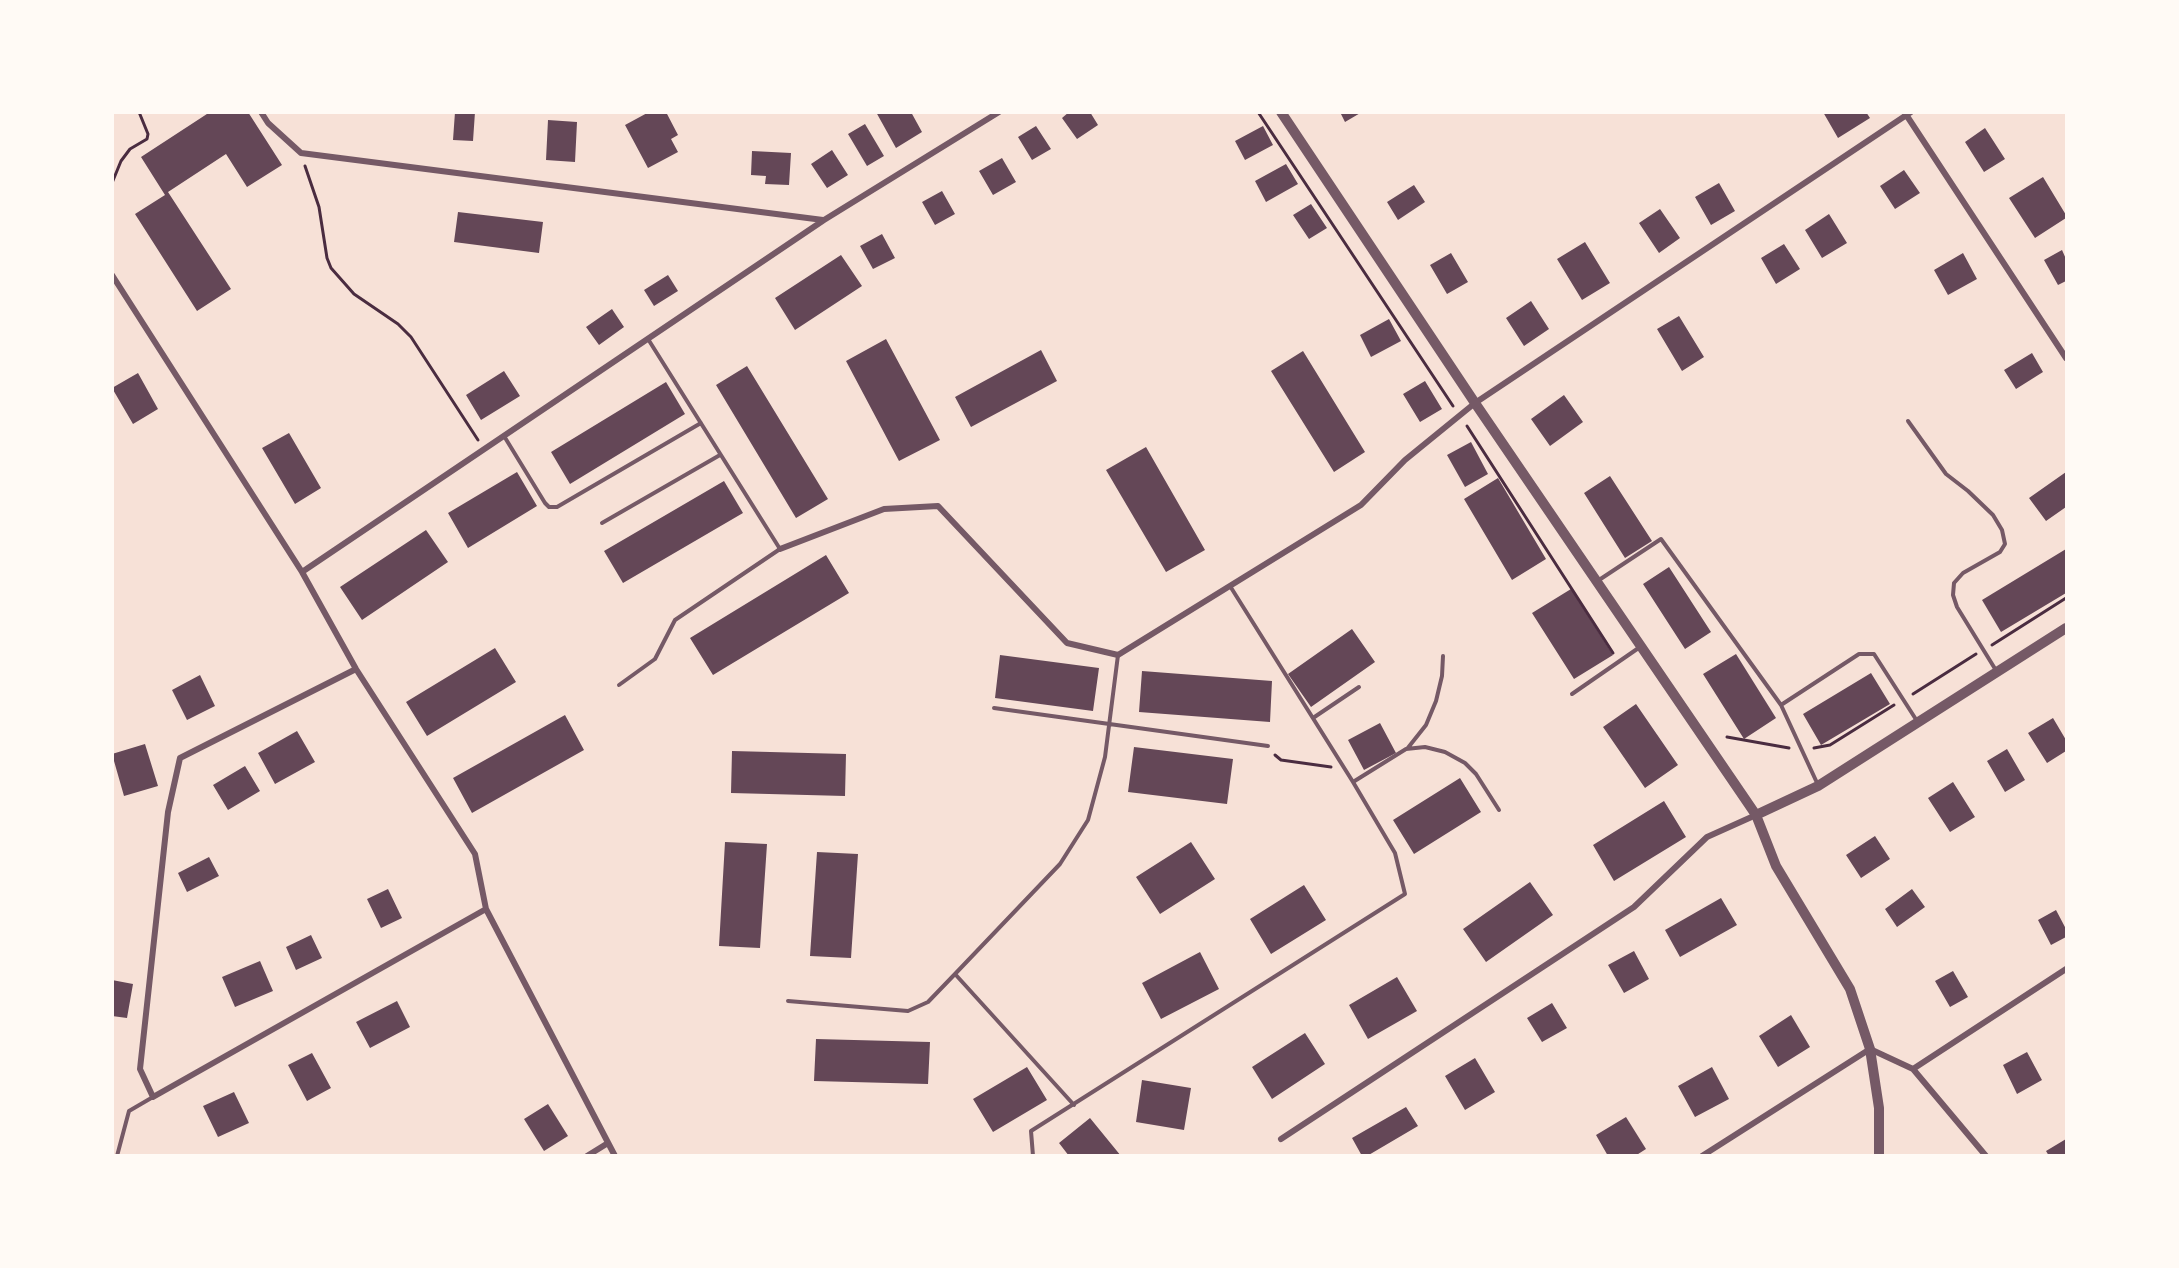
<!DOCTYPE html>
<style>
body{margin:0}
#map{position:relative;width:2179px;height:1268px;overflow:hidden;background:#f7e1d7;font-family:Roboto,sans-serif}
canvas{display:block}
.frame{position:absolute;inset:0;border:114px solid #fffaf5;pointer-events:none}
</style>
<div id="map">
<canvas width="2179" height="1268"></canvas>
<div class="frame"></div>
</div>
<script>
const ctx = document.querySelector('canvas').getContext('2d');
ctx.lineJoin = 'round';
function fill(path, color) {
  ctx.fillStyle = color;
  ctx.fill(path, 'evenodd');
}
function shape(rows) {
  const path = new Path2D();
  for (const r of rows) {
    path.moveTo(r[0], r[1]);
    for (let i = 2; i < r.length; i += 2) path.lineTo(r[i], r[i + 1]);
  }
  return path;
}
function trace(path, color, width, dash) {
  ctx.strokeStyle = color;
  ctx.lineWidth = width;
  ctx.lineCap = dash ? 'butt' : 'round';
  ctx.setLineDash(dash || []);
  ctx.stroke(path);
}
fill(shape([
 [210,112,248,112,282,165,247,187,226,154,168,192,231,289,197,311,135,214,165,195,141,157],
 [455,112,475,112,473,141,453,140],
 [649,112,666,112,678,135,671,139,678,152,648,168,625,125],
 [876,112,911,112,922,132,896,148],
 [1069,112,1090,112,1098,125,1077,139,1062,118],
 [1340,112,1362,112,1345,122],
 [1823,112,1866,112,1870,118,1838,138],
 [548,120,577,122,575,162,546,160],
 [865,124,884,156,867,166,848,134],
 [1036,126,1051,149,1032,160,1018,137],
 [1263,126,1273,145,1245,160,1235,141],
 [1985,128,2005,159,1984,172,1965,142],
 [832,150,848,175,827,188,811,164],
 [752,151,791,153,789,185,765,184,766,176,751,175],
 [1002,158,1016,182,993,195,979,171],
 [1286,164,1298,184,1266,202,1255,181],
 [1904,170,1920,193,1895,209,1880,186],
 [2043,177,2066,215,2066,218,2035,238,2009,198],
 [1719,183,1735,211,1711,225,1695,197],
 [1414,185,1425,202,1398,220,1387,202],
 [942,191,955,214,935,225,922,202],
 [1311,204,1327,228,1309,239,1293,215],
 [1660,209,1680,238,1659,253,1639,223],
 [458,212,543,222,539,253,454,242],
 [1829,214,1847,243,1822,258,1805,230],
 [882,234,895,258,873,269,860,246],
 [1585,242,1610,283,1582,300,1557,259],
 [1784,244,1800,269,1776,284,1761,258],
 [2062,250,2066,259,2066,281,2058,285,2044,260],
 [1451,253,1468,282,1447,294,1430,265],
 [1963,253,1977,279,1948,295,1934,270],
 [841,255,862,286,795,330,775,298],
 [668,275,678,291,654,306,644,290],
 [1531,301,1549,329,1524,346,1506,318],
 [612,309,624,327,599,345,586,327],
 [1679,316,1704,357,1682,371,1657,329],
 [1389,319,1401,341,1371,357,1360,335],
 [886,339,940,440,899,461,846,361],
 [1041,350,1057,381,971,427,955,397],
 [1303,351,1365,452,1334,472,1271,371],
 [2032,353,2043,372,2016,389,2004,370],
 [747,366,828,499,796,518,716,385],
 [504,371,520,396,481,420,466,395],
 [138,373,158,409,133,424,112,388],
 [1425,381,1442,409,1420,422,1403,394],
 [666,382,685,414,570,484,551,452],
 [1564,395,1583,422,1550,446,1531,419],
 [289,433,321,488,295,504,262,448],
 [1471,442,1488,474,1465,487,1447,455],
 [1146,447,1205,550,1166,572,1106,470],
 [517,472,537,506,468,548,448,513],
 [2066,472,2066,507,2046,521,2029,498],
 [1610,476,1652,541,1625,558,1584,493],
 [1498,478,1546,559,1512,580,1464,499],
 [724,481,743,513,623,583,604,551],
 [426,530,448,562,362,620,340,587],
 [2066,549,2066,593,2001,632,1982,600],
 [826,555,849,593,713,675,690,638],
 [1669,567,1711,632,1685,649,1643,584],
 [1571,589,1613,655,1574,679,1532,613],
 [1352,629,1375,662,1311,707,1288,674],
 [495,648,516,682,427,736,406,702],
 [1736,654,1776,718,1744,739,1703,674],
 [1000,655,1099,668,1093,711,995,698],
 [1142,671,1272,681,1270,722,1139,712],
 [1871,673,1890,704,1821,745,1803,714],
 [200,675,215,706,187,720,172,690],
 [1636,704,1678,765,1645,788,1603,727],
 [565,715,584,750,472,813,453,778],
 [2053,718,2066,740,2066,751,2047,763,2028,733],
 [1380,723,1396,753,1364,770,1348,740],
 [297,731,315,762,275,784,258,753],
 [145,744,158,786,124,796,112,754],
 [1134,747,1233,759,1227,804,1128,792],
 [2007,749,2025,780,2005,792,1987,761],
 [732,751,846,754,845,796,731,793],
 [245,766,260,791,228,810,213,785],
 [1460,778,1481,812,1414,854,1393,820],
 [1953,782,1975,817,1950,832,1928,798],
 [1664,801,1686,837,1614,881,1593,845],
 [1875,836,1890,859,1861,878,1846,855],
 [725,842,767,844,760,948,719,946],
 [1191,842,1215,879,1160,914,1136,877],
 [817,852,858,854,851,958,810,956],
 [209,857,219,876,187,892,178,873],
 [1530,882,1553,915,1486,962,1463,929],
 [1304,885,1326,920,1271,954,1250,919],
 [388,889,402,918,381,928,367,899],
 [1912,889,1925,907,1897,927,1885,909],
 [1721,898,1737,925,1680,957,1665,930],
 [2056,910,2066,929,2066,937,2051,945,2038,920],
 [311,935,322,958,296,970,286,947],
 [1634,951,1649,979,1624,993,1608,965],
 [1200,952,1219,989,1161,1019,1142,983],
 [260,961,273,991,235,1007,222,977],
 [1953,971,1968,997,1950,1007,1935,981],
 [1397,977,1417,1011,1368,1039,1349,1005],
 [112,980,133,984,127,1018,112,1016],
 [397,1001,410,1027,370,1048,356,1022],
 [1552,1003,1567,1028,1542,1042,1527,1018],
 [1791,1015,1810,1047,1778,1067,1759,1036],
 [1305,1033,1325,1064,1272,1099,1252,1067],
 [816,1039,930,1042,928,1084,814,1081],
 [2027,1052,2042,1080,2017,1094,2003,1065],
 [312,1053,331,1088,307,1101,288,1065],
 [1475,1058,1495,1092,1465,1110,1445,1076],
 [1027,1067,1047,1100,993,1132,973,1099],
 [1712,1067,1729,1099,1695,1117,1678,1086],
 [1142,1080,1191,1088,1184,1130,1136,1122],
 [234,1092,249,1123,218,1137,203,1106],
 [548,1104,568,1136,544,1151,524,1119],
 [1406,1107,1418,1126,1367,1156,1362,1156,1352,1138],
 [1626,1117,1646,1149,1635,1156,1608,1156,1596,1135],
 [1090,1118,1121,1156,1069,1156,1059,1143],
 [2066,1139,2066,1156,2049,1156,2046,1151]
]), '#644757');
trace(shape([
 [1258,112,1453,406],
 [305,166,319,207,327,258,331,268,354,294,398,324,411,337,478,440],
 [112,183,121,161,130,149,147,139,148,134,139,112],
 [1467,426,1613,653],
 [1992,645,2066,598],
 [1913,694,1976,654],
 [1727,737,1789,748],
 [1814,748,1830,745,1894,705],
 [1275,755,1281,760,1331,767]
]), '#4a2c40', 3);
trace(shape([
 [1908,421,1946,474,1968,491,1993,515,2002,530,2005,544,2000,552,1963,573,1954,583,1953,595,1957,607,1997,672],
 [504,436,545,503,549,507,557,507,701,423],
 [602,523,720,455],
 [1599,580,1661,539,1781,705,1818,785],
 [619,685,655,659,675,620,780,549,648,339],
 [1572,694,1640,647],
 [1781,705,1859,654,1874,654,1917,721],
 [994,708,1268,746],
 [1313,718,1359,687],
 [1407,749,1426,725,1436,701,1442,676,1443,656],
 [1353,782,1406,749,1425,747,1445,752,1465,763,1476,774,1499,810],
 [955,974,1074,1105],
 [788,1001,908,1011,928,1002,955,974,1060,864,1088,820,1105,757,1118,655],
 [117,1156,129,1111,153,1097],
 [1033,1156,1031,1131,1405,894,1395,853,1353,782,1230,586]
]), '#755966', 4);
trace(shape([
 [261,112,268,123,301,153,823,220],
 [1905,113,2066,358],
 [112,275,302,572,356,669,475,854,486,909,615,1156],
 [780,549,884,509,938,506,1067,643,1118,655,1361,505,1405,460,1475,403,1911,112],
 [302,572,824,220,999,112],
 [356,669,180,758,168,812,140,1069,153,1097,486,909],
 [1913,1069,1986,1156],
 [1281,1139,1634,907,1707,837,1756,815],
 [587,1156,608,1143],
 [1702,1156,1870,1049,1913,1069,2066,969]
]), '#755966', 6);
trace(shape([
 [1281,112,1475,403,1756,815,1776,866,1850,989,1870,1049,1879,1108,1879,1156],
 [1756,815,1818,786,2066,628]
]), '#755966', 10);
</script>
